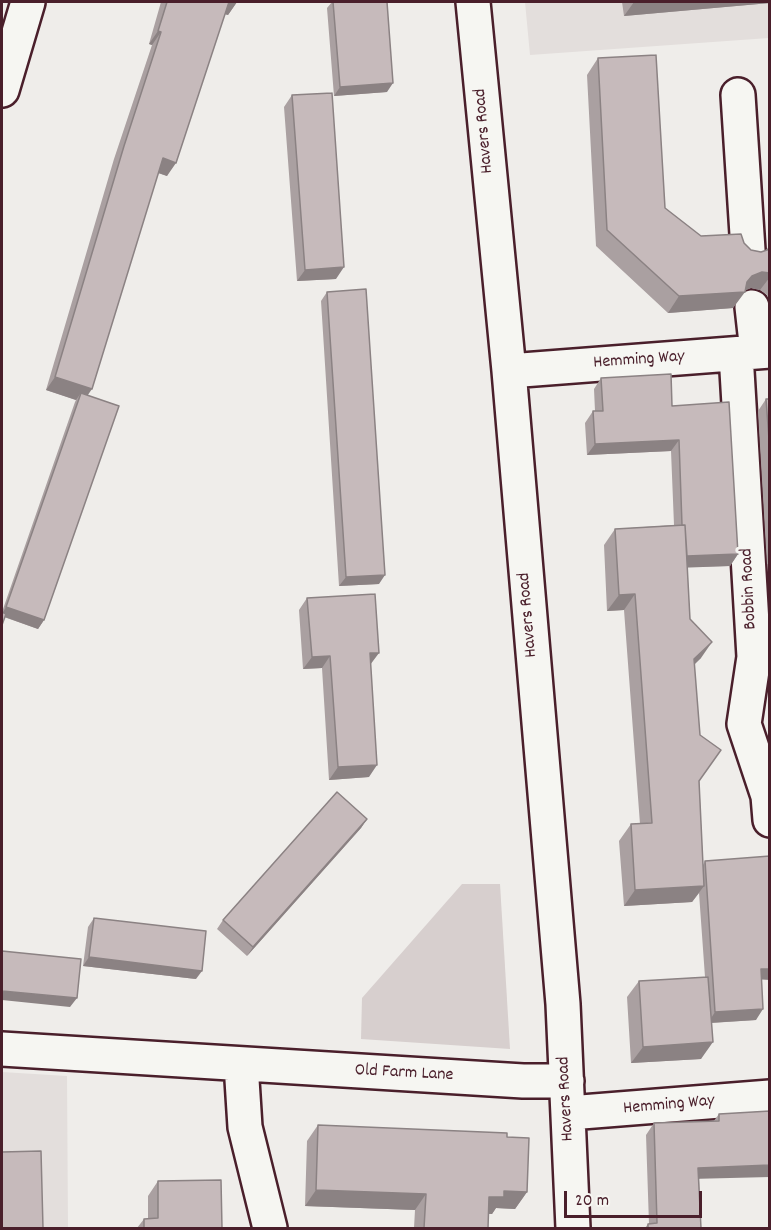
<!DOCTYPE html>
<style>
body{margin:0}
#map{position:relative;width:771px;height:1230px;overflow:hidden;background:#efedea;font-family:Dekko,sans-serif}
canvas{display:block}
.frame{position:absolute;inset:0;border:3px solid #4a1f2b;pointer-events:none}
.scale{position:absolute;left:564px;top:1191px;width:138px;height:27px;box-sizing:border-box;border:3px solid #4a1f2b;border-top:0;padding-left:8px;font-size:18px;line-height:21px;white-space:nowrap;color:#4a1f2b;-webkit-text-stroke:4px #f6f6f2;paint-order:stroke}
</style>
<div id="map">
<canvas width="771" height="1230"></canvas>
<div class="frame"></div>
<div class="scale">20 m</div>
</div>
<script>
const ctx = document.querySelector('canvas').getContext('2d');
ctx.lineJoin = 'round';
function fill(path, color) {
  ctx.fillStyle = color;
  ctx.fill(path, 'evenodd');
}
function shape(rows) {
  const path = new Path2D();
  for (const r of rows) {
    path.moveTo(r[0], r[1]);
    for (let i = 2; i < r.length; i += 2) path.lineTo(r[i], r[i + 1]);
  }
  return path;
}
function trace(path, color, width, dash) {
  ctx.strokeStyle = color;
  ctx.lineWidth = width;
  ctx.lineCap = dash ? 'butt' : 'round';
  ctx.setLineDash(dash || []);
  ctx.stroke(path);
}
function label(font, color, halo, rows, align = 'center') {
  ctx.font = font + ' Dekko,sans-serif';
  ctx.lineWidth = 6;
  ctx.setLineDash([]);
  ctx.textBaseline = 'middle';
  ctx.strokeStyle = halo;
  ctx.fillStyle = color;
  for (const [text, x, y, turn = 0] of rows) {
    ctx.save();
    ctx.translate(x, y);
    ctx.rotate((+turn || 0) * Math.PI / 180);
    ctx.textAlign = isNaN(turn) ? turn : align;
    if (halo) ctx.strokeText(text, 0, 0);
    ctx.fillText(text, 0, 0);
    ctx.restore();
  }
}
fill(shape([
 [525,2,769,2,769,38,530,55],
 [2,1072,67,1076,68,1228,2,1228]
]), '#e3dedc');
fill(shape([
 [462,884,500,884,510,1049,361,1039,362,998]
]), '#d7cfce');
const minor = shape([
 [473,2,509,371,563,1004,573,1228],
 [738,95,748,250],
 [752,307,757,352],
 [736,354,754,657,744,724,768,796,770,820],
 [509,371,770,351],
 [2,1049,523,1081,567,1081],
 [241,1064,245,1127,270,1228],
 [569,1113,770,1097]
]);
const major = shape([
 [2,90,28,2]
]);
trace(minor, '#4a1f2b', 38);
trace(major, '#4a1f2b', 38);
trace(minor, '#f6f6f2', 33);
trace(major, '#f6f6f2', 33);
fill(shape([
 [161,2,237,2,228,15,225,14,167,176,158,173,87,396,44,620,38,629,4,617,2,612,75,402,76,400,46,390,114,159,152,45,149,44],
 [332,2,387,2,387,92,334,96,327,8],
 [622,2,770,2,770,3,624,16],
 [598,58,665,208,701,236,744,243,751,250,761,252,766,250,770,245,770,303,767,295,760,290,751,288,745,290,733,308,668,313,596,246,587,75],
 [292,95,336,279,297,281,284,107],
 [327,292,379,584,339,586,321,301],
 [601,378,672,406,738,554,730,566,687,567,690,619,701,658,694,664,703,865,705,861,762,980,756,1020,711,1023,701,1059,631,1063,627,997,639,981,705,977,699,893,692,902,624,906,619,841,631,824,640,824,624,610,607,611,604,545,615,529,674,525,671,451,587,455,585,423,593,411,595,411,594,389],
 [766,399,770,399,770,564,767,564,758,411],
 [307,598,371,664,369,777,329,780,322,668,303,669,299,610],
 [367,819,361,828,247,956,217,929,223,920],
 [94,918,196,979,83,966,88,927],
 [770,1111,699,1179,701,1228,645,1228,648,1224,649,1224,646,1135,654,1123,713,1122,719,1114],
 [318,1125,507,1137,527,1192,515,1209,496,1208,492,1214,488,1214,488,1228,414,1228,415,1210,305,1206,307,1141],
 [158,1181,222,1228,137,1228,144,1219,148,1219,148,1196]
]), '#aaa0a1');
fill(shape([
 [229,2,237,2,228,15,221,13],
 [634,2,770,2,770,3,624,16],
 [158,31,161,32,152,45,149,44],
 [393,83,387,92,334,96,340,87],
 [163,158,176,163,167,176,153,171],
 [344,267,336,279,297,281,305,270],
 [762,272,770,273,770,277,760,290,751,288,742,292,745,292,733,308,668,313,679,296,752,276],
 [55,377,92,389,83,402,81,393,76,400,46,390],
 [679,440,671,451,587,455,595,444],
 [738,554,730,566,676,568,684,556],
 [385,575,379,584,339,586,346,577],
 [635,594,624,610,607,611,619,595],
 [6,607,44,620,38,629,2,616,2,614],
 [712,642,701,658,683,676,694,659],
 [370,653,379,653,370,665],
 [330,656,322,668,303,669,312,657],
 [377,765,369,777,329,780,338,767],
 [367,819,361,828,247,956,253,947],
 [704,886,692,902,624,906,635,890],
 [89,957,202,971,196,979,83,966],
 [761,969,770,969,770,980,753,979],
 [2,991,77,998,70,1007,2,1000],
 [763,1009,756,1020,708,1023,715,1012],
 [713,1042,701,1059,631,1063,643,1047],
 [770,1165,770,1177,690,1179,698,1168],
 [316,1190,426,1194,415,1210,305,1206],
 [504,1191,527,1192,515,1209,496,1208,492,1214,477,1213,489,1197]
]), '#8b8283');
const building = shape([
 [167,2,229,2,176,163,163,158,92,389,55,377,124,146,161,32,158,31,167,2],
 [333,2,387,2,393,83,340,87,333,2],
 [656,55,665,208,701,236,741,234,744,243,751,250,761,252,770,249,770,273,762,272,752,276,747,282,745,292,679,296,607,230,598,58,656,55],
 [332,93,344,267,305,270,292,95,332,93],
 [366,289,385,575,346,577,327,292,366,289],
 [671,374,672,406,729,402,738,554,687,556,685,525,682,525,679,440,595,444,593,411,603,411,601,378,671,374],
 [81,393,119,406,44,620,6,607,81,393],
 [766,399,770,399,770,453,766,399],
 [685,525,690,619,712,642,694,659,700,735,721,750,699,781,704,886,635,890,631,824,652,823,635,594,619,595,615,529,685,525],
 [375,594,379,653,370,653,377,765,338,767,330,656,312,657,307,598,375,594],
 [2,612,6,614,2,625,2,612],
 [337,792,367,819,253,947,223,920,337,792],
 [770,856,770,969,761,969,763,1009,715,1012,705,861,770,856],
 [94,918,206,931,202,971,89,957,94,918],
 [2,951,81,959,77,998,2,991,2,951],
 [708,977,713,1042,643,1047,639,981,708,977],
 [770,1111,770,1165,698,1168,701,1228,648,1228,648,1224,657,1223,654,1123,719,1121,719,1114,770,1111],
 [318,1125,507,1133,507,1137,529,1138,527,1192,504,1191,504,1197,489,1197,488,1228,424,1228,426,1194,316,1190,318,1125],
 [41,1151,43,1228,2,1228,2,1152,41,1151],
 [221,1180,222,1228,144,1228,144,1219,158,1218,158,1181,221,1180]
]);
fill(building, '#c6babb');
trace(building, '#8b8283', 1.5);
label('18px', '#4a1f2b', '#f6f6f2', [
 ["Havers Road",485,131,-95],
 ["Hemming Way",639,361,-4],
 ["Bobbin Road",750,589,-93],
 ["Havers Road",529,615,-95],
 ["Old Farm Lane",404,1074,3],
 ["Havers Road",567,1099,-93],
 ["Hemming Way",669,1106,-5]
]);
</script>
